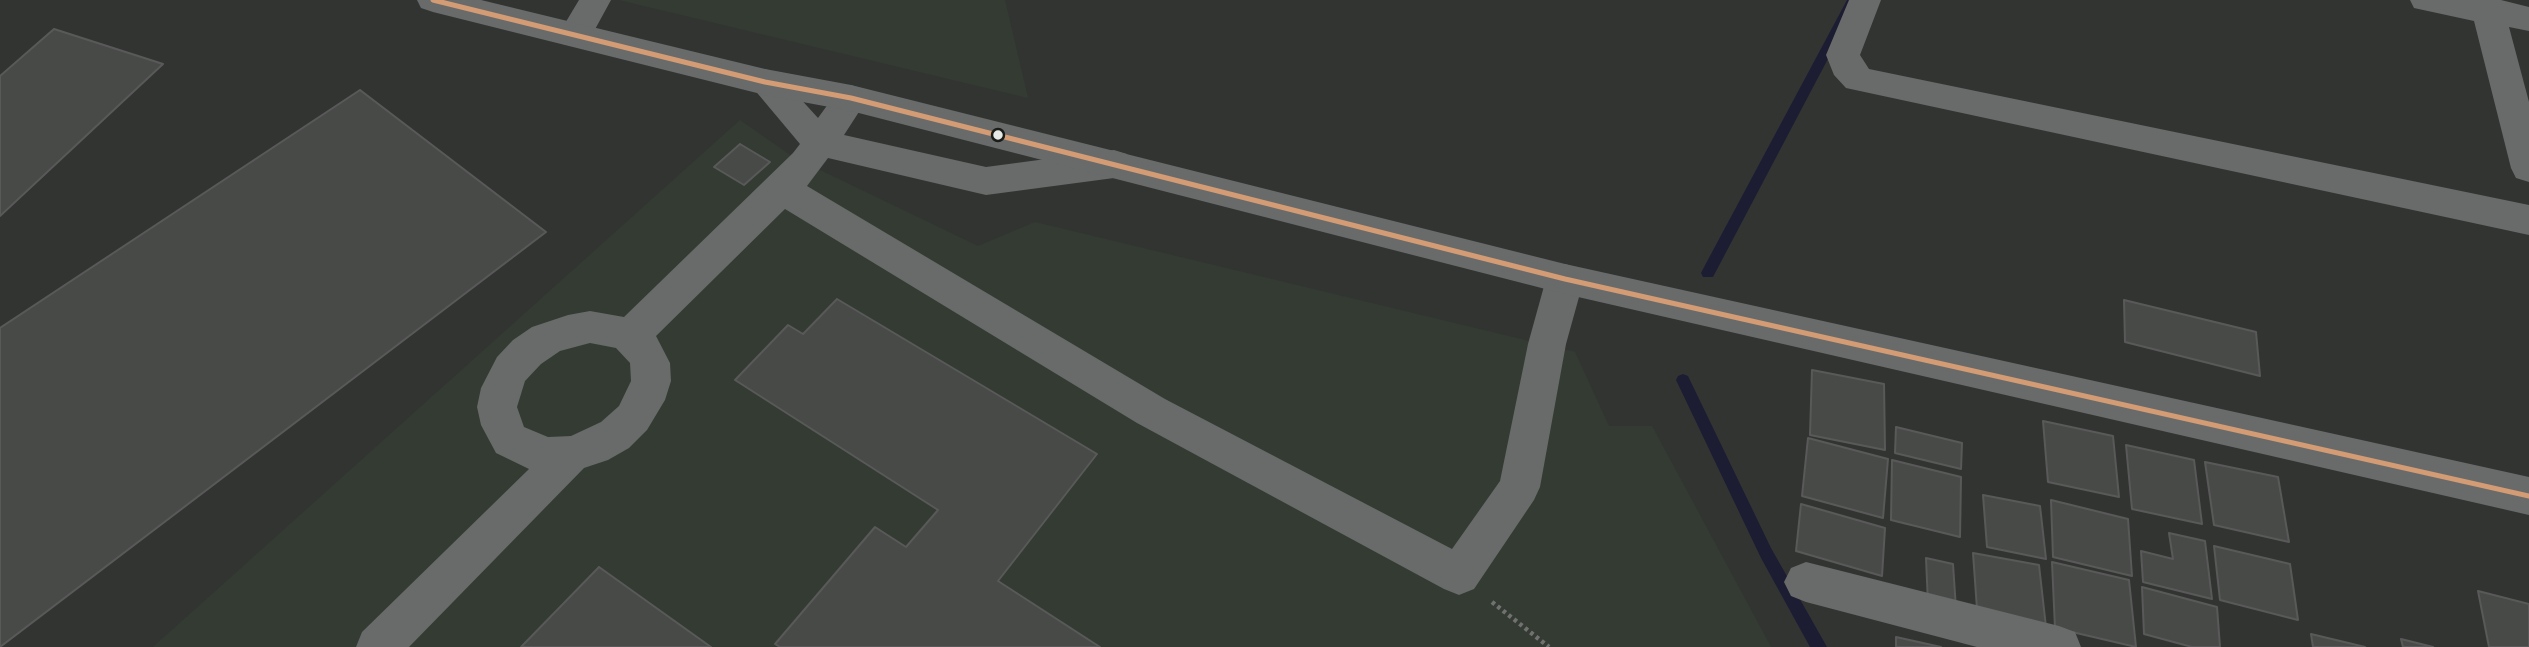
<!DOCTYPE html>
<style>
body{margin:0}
canvas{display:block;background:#323432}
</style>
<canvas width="2529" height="647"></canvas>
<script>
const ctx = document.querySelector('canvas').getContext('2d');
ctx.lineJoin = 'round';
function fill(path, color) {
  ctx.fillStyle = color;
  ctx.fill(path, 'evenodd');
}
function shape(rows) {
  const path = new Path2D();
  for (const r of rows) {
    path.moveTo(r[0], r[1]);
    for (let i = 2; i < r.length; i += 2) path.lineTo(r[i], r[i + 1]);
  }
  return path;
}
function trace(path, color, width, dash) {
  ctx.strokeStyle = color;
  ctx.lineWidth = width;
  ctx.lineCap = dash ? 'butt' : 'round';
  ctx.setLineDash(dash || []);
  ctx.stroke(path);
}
fill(shape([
 [619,0,1005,0,1028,98],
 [740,120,793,157,978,246,1035,222,1575,352,1609,426,1652,426,1771,647,153,647]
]), '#333b33');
fill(shape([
 [1847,0,1859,0,1713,277,1703,277,1701,273,1703,269,1847,0],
 [1683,374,1688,376,1771,548,1827,647,1810,647,1761,558,1676,380,1678,376,1683,374]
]), '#1c1c32');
const building = shape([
 [54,29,163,64,0,216,0,76,54,29],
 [360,90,546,232,0,647,0,328,360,90],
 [740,144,770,162,744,185,714,167,740,144],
 [837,299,1097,454,998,581,1100,647,780,647,775,644,875,527,906,547,938,510,735,380,788,325,803,334,837,299],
 [2124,300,2256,332,2260,376,2125,342,2124,300],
 [1812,370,1884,384,1885,450,1810,435,1812,370],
 [2043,421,2113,436,2119,497,2048,482,2043,421],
 [1896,427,1962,443,1961,469,1895,453,1896,427],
 [1808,438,1888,459,1883,518,1802,496,1808,438],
 [2126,445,2194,460,2202,524,2132,509,2126,445],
 [1892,460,1961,477,1960,537,1891,520,1892,460],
 [2205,462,2278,477,2289,542,2214,525,2205,462],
 [1983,495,2040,506,2046,559,1987,547,1983,495],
 [2051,500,2128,519,2132,576,2053,557,2051,500],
 [1801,504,1885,528,1882,576,1796,551,1801,504],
 [2169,533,2205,541,2212,599,2143,582,2141,551,2173,559,2169,533],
 [2214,546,2290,564,2298,620,2220,600,2214,546],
 [1973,553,2039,565,2047,636,1978,623,1973,553],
 [1926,558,1953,564,1956,609,1928,604,1926,558],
 [2052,562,2129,580,2136,647,2055,628,2052,562],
 [599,567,711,647,521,647,599,567],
 [2142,587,2217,607,2220,647,2192,647,2144,634,2142,587],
 [2478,591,2529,604,2529,647,2489,647,2478,591],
 [2311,634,2365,647,2313,647,2311,634],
 [1896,637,1941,647,1896,647,1896,637],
 [2401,639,2433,647,2403,647,2401,639]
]);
fill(building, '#484a48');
trace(building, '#585958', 2);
trace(shape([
 [1492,602,1549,647]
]), '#717171', 4.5, [3.5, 3.5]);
fill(shape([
 [579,0,611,0,587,44,575,47,563,44,558,35,579,0],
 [1849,0,1881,0,1860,55,1869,69,2529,205,2529,235,1846,88,1834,75,1826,55,1849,0],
 [2410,0,2501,0,2529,7,2529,31,2509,27,2529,102,2529,182,2516,178,2511,168,2474,21,2414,8,2410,0],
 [765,69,777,73,818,118,839,89,851,85,863,89,868,98,844,135,986,167,1114,150,1127,154,1132,164,1127,174,1114,178,986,195,828,158,807,186,1165,399,1452,549,1500,481,1528,344,1546,279,1552,268,1565,264,1578,268,1584,279,1566,344,1540,487,1534,500,1474,589,1459,595,1444,589,1137,423,785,209,656,336,670,363,671,381,665,400,647,430,629,448,608,460,584,468,409,647,356,647,362,632,529,469,496,453,481,425,477,407,481,388,497,357,513,340,532,327,568,315,590,311,624,317,793,153,800,144,748,82,753,73,765,69],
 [590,343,616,348,630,363,631,381,619,406,601,422,571,436,548,437,524,427,517,407,525,381,541,364,560,351,590,343],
 [1806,562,2059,626,2075,632,2081,647,1977,647,1806,602,1791,596,1784,582,1791,568,1806,562]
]), '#696a6a');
fill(shape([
 [417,0,481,0,765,69,851,85,1565,264,2529,477,2529,515,1565,294,851,111,765,95,433,12,421,8,417,0]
]), '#696b6b');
trace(shape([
 [433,0,765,82,851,98,1565,279,2529,496]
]), '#d39c74', 5);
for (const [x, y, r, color] of [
 [998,135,6,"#e6e9e6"]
]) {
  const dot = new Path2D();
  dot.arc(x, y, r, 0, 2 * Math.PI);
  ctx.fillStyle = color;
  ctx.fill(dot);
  trace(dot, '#1a1c1a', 2.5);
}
</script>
